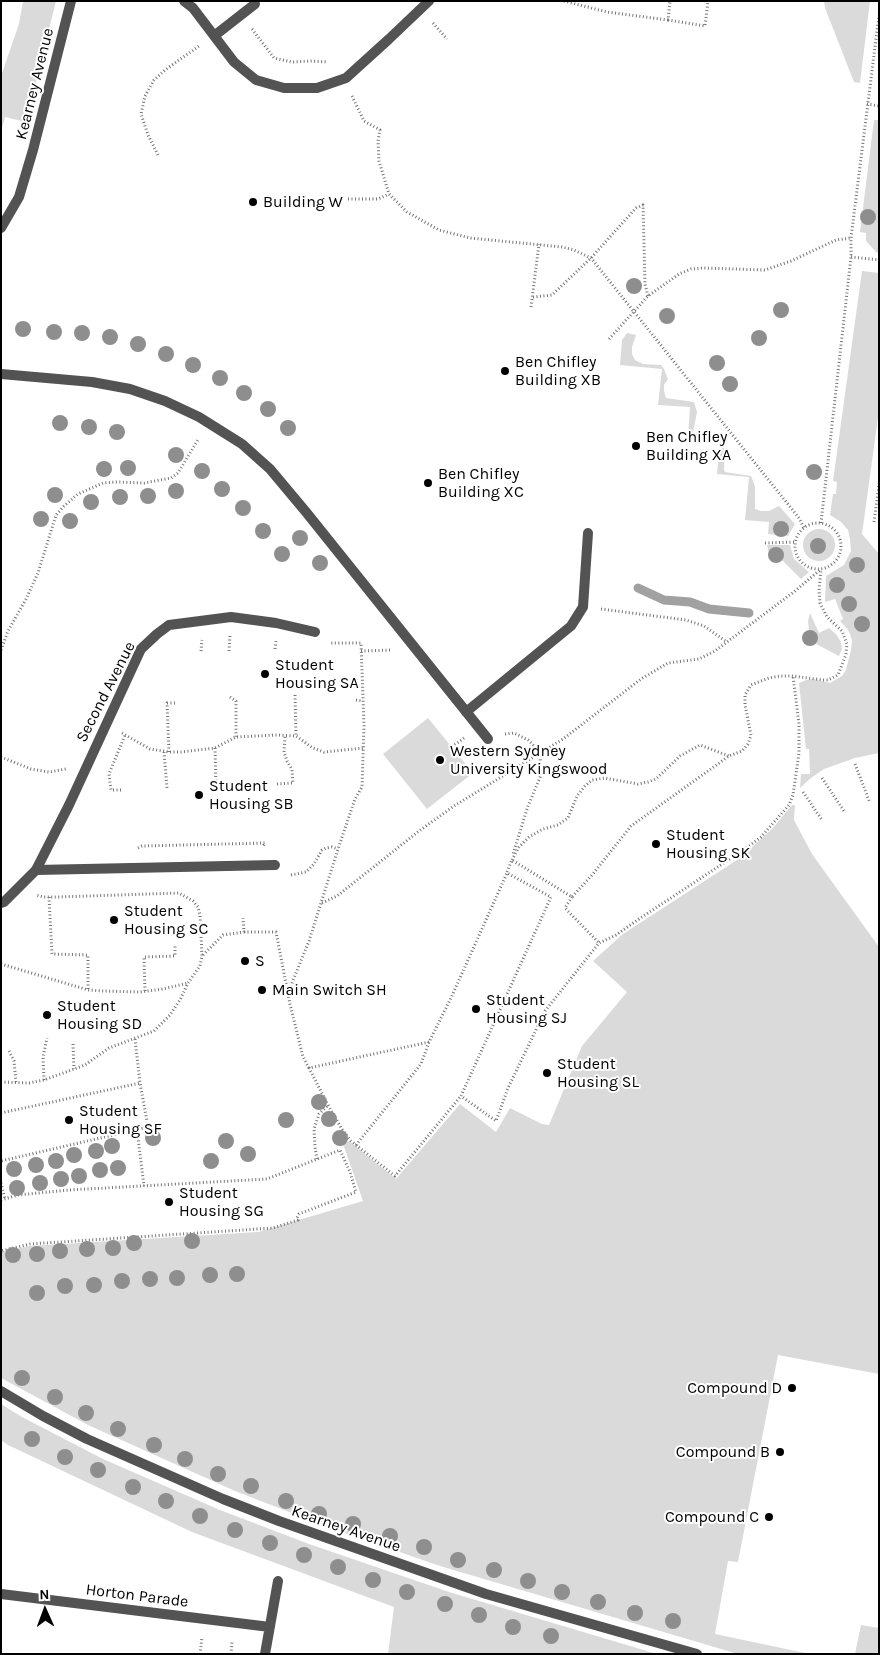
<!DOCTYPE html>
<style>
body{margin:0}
#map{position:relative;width:880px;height:1655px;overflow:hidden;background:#fff;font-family:Karla,sans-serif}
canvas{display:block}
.frame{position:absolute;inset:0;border:2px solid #000;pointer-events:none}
.north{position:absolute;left:20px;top:1585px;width:50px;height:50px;-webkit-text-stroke:4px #fff;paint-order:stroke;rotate:358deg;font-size:14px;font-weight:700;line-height:20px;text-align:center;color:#000}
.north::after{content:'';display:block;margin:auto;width:18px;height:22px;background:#000;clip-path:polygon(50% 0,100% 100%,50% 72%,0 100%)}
</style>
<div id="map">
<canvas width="880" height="1655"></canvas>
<div class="frame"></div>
<div class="north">N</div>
</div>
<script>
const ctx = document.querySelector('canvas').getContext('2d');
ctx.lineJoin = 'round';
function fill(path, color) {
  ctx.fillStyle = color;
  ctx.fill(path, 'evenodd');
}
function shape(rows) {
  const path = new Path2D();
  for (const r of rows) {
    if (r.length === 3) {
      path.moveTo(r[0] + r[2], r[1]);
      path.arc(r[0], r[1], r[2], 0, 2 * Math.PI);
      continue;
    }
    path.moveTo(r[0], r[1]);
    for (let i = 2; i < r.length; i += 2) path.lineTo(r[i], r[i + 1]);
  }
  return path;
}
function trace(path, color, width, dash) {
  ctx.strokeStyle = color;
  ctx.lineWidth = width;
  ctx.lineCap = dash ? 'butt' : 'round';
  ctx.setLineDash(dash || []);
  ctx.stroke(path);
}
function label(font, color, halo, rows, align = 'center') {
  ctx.font = font + ' Karla,sans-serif';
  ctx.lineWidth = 4;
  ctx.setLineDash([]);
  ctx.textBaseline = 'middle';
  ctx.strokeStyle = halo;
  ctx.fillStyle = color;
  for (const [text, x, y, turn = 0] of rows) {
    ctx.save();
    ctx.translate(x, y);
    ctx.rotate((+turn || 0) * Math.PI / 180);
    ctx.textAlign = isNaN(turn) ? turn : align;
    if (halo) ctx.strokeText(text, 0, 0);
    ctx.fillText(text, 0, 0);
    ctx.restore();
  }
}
fill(shape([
 [23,1,56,1,26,122,5,117,1,132,1,76,19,24],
 [824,1,870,1,860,83,854,82,825,8],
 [874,120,879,120,879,253,876,252,866,241,866,233,860,232],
 [862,271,879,273,879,410,862,534,879,554,879,753,855,758,824,769,811,778,800,788,801,774,810,774,809,749,806,749,799,683,806,680,813,679,830,683,842,676,846,670,851,650,852,641,850,634,847,628,840,621,843,619,835,599,825,602,826,576,844,565,851,551,850,539,848,530,841,522,830,515,833,494,836,494,837,482,833,481],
 [627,333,636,335,632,347,632,354,635,360,643,364,661,365,664,369,668,379,664,385,664,391,666,398,694,402,697,412,693,432,698,437,718,438,722,441,725,451,724,470,725,472,751,476,755,486,755,509,761,511,769,511,779,506,795,524,788,536,768,534,769,522,745,520,749,477,717,474,720,441,688,437,690,407,658,405,662,369,620,365,622,340],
 [819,545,16],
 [767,545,790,545,794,559,809,572,801,579,781,559,770,558],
 [810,613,819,633,829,628,836,634,841,642,842,649,839,656,818,645,810,639,808,621],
 [428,718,473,773,427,809,383,754],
 [792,805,795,805,794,820,812,854,879,947,879,1374,778,1355,738,1562,728,1561,715,1634,810,1654,738,1654,440,1566,333,1529,235,1491,88,1425,1,1378,1,1252,29,1246,258,1232,363,1201,343,1144,349,1141,396,1179,460,1104,496,1132,510,1108,542,1124,549,1125,582,1046,627,992,593,961,623,934,740,858,772,829],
 [1,1404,22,1417,103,1459,220,1510,309,1544,449,1592,657,1654,388,1654,394,1607,192,1532,8,1445,1,1440],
 [861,1625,879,1628,879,1654,855,1654]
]), '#dadada');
trace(shape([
 [638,588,664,600,690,602,709,609,749,613]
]), '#a1a1a1', 9);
trace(shape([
 [564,1,607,12,668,20,670,1],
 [668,20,705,26,708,1],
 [433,23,447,39],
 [252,29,274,58,292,62,312,61,328,62],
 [352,96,364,121,380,130,378,141,379,161,389,194,407,212,439,230,470,238,562,247,574,250,591,258,799,518,804,528],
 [867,104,879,106],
 [158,155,148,135,141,114,145,96,154,80,165,70,199,46],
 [348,199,378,199,389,194],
 [851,257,879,260],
 [533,297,552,295,591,258,636,208,643,205,645,284,648,296],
 [531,307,539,244],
 [609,339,648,296,679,274,691,269,703,268,765,270,791,261,836,240,851,238],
 [874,522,879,485],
 [821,523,851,257,851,238,879,15],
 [818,546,23],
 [765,543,795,542],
 [601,609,686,620,704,626,727,642],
 [275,649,276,641],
 [1,650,8,631,26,599,38,573,56,515,64,506,78,494,103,483,117,482,144,483,171,478,178,473,199,438],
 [201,651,202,640],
 [229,651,230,635],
 [361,651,392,650],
 [295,695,296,736],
 [230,697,236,701,236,737],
 [356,700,363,701],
 [122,733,150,749,169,752,181,752,215,748,236,737,277,735,296,736,313,748,324,752,364,748],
 [505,734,514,733,528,740,540,752,541,775,528,806,513,854],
 [452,747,464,738],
 [215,748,216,787],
 [164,752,167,788],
 [169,752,167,703,175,703],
 [1,757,31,769,49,772,66,769],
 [855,764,870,803],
 [822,778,844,811],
 [277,784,293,783,292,770,287,761,284,752,285,736],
 [121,790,111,790,109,774,125,735],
 [803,792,822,820],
 [138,848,142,846,265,843,263,846],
 [512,860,519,847,529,837,543,829,558,825,568,818,577,796,585,786,592,780,605,778,638,784,648,782,656,779,680,756,700,745,729,756],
 [507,872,512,860,572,897,592,875,631,826,729,756,742,751,748,744,751,735,745,705,745,695,751,685,769,678,780,676,793,676,823,680,828,680,838,675,846,654,847,644,842,631,827,617,820,603,819,590,821,569],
 [291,875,306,872,314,864,322,850,326,848,332,847,338,849],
 [49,897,52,954,88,955,88,990],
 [572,897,565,908,599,943],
 [322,903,337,896,419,831,454,806,563,739,641,679,668,663,699,659,715,651,795,591,821,569],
 [244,932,276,932,290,1004,303,1057,309,1068],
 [203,955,223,935,244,932,243,918],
 [1,964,68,984,88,990,103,991,140,992,163,989,188,983],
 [145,991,144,957,175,956,175,944],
 [288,993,309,941,338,849,355,799,362,787,364,726,361,643,330,643],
 [135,1039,140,1083],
 [429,1042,309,1068,328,1105,343,1131,351,1141,356,1145,421,1064,429,1042,451,998,507,873,551,897,461,1096,496,1121,508,1088,545,1011,599,943,616,935,639,919,748,847,761,837,789,805,793,795,799,753,799,724,793,676],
 [73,1044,74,1069],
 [9,1051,14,1061,16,1082],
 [44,1080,43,1057,47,1038],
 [1,1082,29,1083,44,1080,85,1065,109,1048,154,1031,170,1015,180,1000,188,983,200,966,202,956,200,915,198,907,193,901,179,893,58,897,44,897,36,895],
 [1,1113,140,1083,148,1127,1,1161],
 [137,1130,144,1186],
 [356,1145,395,1176,461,1096],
 [317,1159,315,1147,314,1129,319,1114,328,1105],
 [1,1183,5,1199],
 [1,1200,18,1195,69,1190,267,1179,340,1150,350,1172,356,1192,299,1214,297,1218,298,1220,273,1228,30,1244,1,1251],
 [200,1654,202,1637],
 [231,1654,232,1642]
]), '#757575', 3, [1, 2.5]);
trace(shape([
 [184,1,193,8,234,62,256,80,284,88,317,88,346,78,389,39,429,1],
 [214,36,255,4],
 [1,374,92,382,130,389,165,401,199,417,242,444,270,469,306,512,488,739],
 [466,712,571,626,583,607,588,533],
 [36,870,275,865]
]), '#535353', 10);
trace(shape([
 [1,228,19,197,33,150,71,1],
 [1,903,4,902,36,870,69,805,141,649,157,634,169,625,231,617,276,623,315,632],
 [1,1391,43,1416,87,1439,223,1499,279,1521,486,1594,697,1654],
 [1,1594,270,1627],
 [265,1654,278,1581]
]), '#535353', 10);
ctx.fillStyle = '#8e8e8e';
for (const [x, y] of [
 [868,217],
 [634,286],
 [781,310],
 [667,316],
 [23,329],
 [54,332],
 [82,333],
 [110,337],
 [759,338],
 [138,344],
 [166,354],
 [717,363],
 [193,365],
 [220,378],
 [730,384],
 [244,393],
 [268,409],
 [60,423],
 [89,427],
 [288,428],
 [117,432],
 [176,455],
 [128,468],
 [104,469],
 [202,471],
 [814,472],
 [222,489],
 [176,491],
 [55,495],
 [148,496],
 [120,497],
 [91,502],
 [243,508],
 [41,519],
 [70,521],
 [781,529],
 [263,531],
 [300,538],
 [818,546],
 [282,554],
 [776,555],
 [320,563],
 [857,565],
 [837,585],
 [849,604],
 [862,624],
 [810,638],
 [319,1102],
 [329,1119],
 [286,1120],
 [153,1138],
 [340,1138],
 [226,1141],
 [112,1146],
 [96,1151],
 [248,1154],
 [74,1155],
 [56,1161],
 [211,1161],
 [36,1165],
 [118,1168],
 [14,1169],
 [100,1170],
 [79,1176],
 [61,1179],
 [40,1183],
 [17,1188],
 [192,1241],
 [134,1243],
 [113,1248],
 [87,1249],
 [60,1251],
 [37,1254],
 [13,1255],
 [237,1274],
 [210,1275],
 [177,1278],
 [150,1279],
 [122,1281],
 [94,1285],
 [65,1286],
 [37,1293],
 [22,1378],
 [55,1397],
 [86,1413],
 [118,1429],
 [32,1439],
 [154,1445],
 [65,1457],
 [185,1459],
 [98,1470],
 [218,1474],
 [251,1486],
 [133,1487],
 [166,1501],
 [286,1501],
 [319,1514],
 [200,1516],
 [353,1524],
 [235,1530],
 [390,1536],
 [270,1543],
 [424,1547],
 [304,1555],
 [458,1560],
 [338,1567],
 [494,1570],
 [373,1580],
 [528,1581],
 [407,1592],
 [562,1592],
 [598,1602],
 [445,1604],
 [635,1613],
 [479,1615],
 [673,1621],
 [513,1627],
 [551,1636]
]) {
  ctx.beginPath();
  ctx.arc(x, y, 8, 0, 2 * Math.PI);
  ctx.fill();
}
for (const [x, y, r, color] of [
 [253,202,5,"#000"],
 [505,371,5,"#000"],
 [636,446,5,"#000"],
 [428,483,5,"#000"],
 [265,674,5,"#000"],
 [440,760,5,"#000"],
 [199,795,5,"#000"],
 [656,844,5,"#000"],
 [114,920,5,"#000"],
 [245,961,5,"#000"],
 [262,990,5,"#000"],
 [476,1009,5,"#000"],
 [47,1015,5,"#000"],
 [547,1073,5,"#000"],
 [69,1120,5,"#000"],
 [169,1202,5,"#000"],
 [792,1388,5,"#000"],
 [780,1452,5,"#000"],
 [769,1517,5,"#000"]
]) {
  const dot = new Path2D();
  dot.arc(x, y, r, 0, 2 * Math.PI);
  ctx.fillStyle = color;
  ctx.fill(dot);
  trace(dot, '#fff', 2);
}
label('16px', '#000', '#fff', [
 ["Kearney Avenue",35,84,-76],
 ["Second Avenue",106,692,-63],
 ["Kearney Avenue",346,1529,19],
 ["Horton Parade",137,1596,7]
]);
label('16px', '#000', '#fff', [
 ["Building W",263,202],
 ["Ben Chifley",515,362],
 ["Building XB",515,380],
 ["Ben Chifley",646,437],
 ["Building XA",646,455],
 ["Ben Chifley",438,474],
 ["Building XC",438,492],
 ["Student",275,665],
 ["Housing SA",275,683],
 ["Western Sydney",450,751],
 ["University Kingswood",450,769],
 ["Student",209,786],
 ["Housing SB",209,804],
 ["Student",666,835],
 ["Housing SK",666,853],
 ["Student",124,911],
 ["Housing SC",124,929],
 ["S",255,961],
 ["Main Switch SH",272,990],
 ["Student",486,1000],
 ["Housing SJ",486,1018],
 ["Student",57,1006],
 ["Housing SD",57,1024],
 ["Student",557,1064],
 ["Housing SL",557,1082],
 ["Student",79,1111],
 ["Housing SF",79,1129],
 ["Student",179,1193],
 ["Housing SG",179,1211],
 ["Compound D",782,1388,"right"],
 ["Compound B",770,1452,"right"],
 ["Compound C",759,1517,"right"]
], 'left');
</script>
